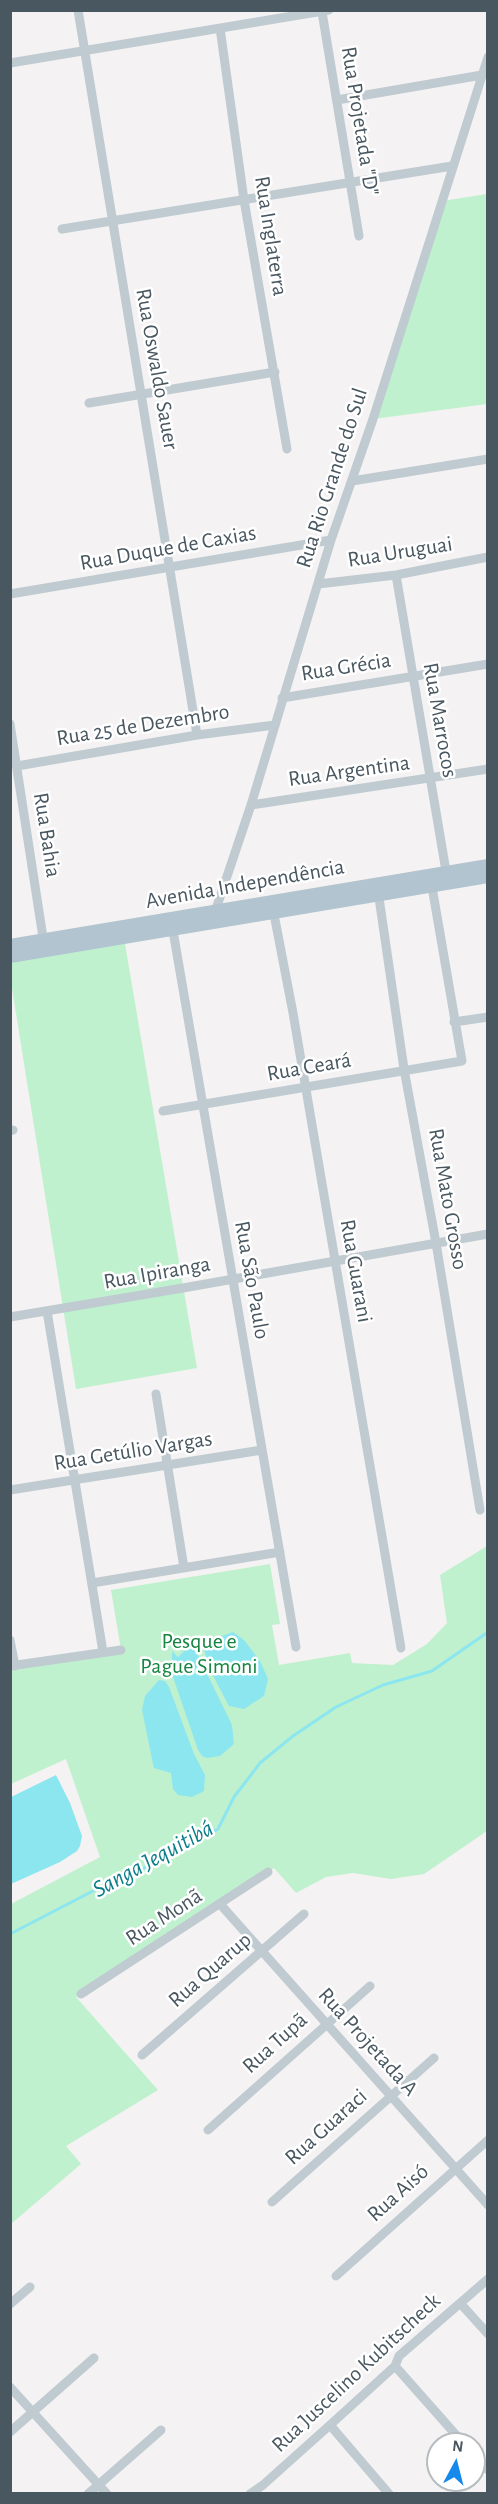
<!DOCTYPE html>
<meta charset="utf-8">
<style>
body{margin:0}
#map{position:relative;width:498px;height:2504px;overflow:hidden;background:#f4f2f2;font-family:"Alegreya Sans",sans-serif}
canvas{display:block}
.frame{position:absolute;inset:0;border:12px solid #495760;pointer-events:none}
.north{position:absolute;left:426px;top:2432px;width:60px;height:60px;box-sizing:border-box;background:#fff;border:2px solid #b6bcbf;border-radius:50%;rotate:7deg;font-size:16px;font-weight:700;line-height:24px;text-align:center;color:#495760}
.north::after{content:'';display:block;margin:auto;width:21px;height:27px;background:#158aeb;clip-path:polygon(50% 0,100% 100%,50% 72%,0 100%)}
</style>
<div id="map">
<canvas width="498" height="2504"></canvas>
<div class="frame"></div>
<div class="north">N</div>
</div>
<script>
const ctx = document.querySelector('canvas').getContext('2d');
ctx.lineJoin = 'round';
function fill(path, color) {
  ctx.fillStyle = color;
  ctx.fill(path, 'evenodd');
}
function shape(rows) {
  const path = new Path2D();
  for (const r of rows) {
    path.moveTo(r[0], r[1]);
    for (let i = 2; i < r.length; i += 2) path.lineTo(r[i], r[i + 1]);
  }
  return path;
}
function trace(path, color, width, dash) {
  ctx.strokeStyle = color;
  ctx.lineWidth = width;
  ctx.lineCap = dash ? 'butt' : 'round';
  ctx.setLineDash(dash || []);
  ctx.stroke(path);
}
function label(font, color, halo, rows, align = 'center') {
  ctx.font = font + ' "Alegreya Sans",sans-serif';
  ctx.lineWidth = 5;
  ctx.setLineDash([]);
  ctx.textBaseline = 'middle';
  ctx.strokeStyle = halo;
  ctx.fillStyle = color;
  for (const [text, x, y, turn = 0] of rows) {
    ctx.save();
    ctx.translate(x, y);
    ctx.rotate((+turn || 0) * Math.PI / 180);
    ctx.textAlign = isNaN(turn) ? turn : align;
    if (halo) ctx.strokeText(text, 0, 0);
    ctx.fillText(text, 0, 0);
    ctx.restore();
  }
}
fill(shape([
 [487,194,487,404,373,419,442,201],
 [124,938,197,1368,76,1389,11,982,10,957],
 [487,1546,487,1831,424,1874,391,1879,353,1873,326,1877,296,1893,274,1868,76,1997,158,2090,66,2146,81,2164,11,2224,11,1904,100,1857,66,1759,11,1784,11,1666,121,1650,111,1590,270,1564,280,1624,272,1625,279,1665,350,1653,352,1663,393,1665,427,1644,447,1623,440,1575]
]), '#c0f1ce');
fill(shape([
 [233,1632,244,1640,260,1661,268,1679,264,1696,244,1709,229,1706,212,1674,204,1650,206,1645,217,1638],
 [178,1645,191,1647,197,1653,232,1725,234,1744,220,1756,207,1758,202,1756,198,1750,172,1674,172,1651,178,1657,184,1651],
 [159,1680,165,1681,169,1687,194,1754,205,1775,204,1791,192,1797,178,1795,173,1789,171,1773,154,1768,153,1764,142,1710,145,1696],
 [56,1775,70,1803,82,1836,80,1846,77,1851,60,1862,11,1884,11,1797]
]), '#8ce6ef');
trace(shape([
 [10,1934,116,1879,152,1865,218,1829,234,1797,260,1763,293,1736,336,1707,383,1685,432,1671,488,1632]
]), '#8ce6ef', 3);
trace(shape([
 [78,10,197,735],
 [322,12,359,236],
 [220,28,244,200,287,449],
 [10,63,329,10],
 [337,100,482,75],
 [62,229,452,166],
 [89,403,275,372],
 [352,481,488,459],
 [396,575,447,877],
 [318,584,396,575,488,557],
 [10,594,331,540],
 [282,698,488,664],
 [10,724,44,944],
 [17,766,197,735,275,725],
 [251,805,488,769],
 [378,891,404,1069,436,1243,480,1510],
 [273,909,293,1013,401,1648],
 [214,915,251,805,331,540,373,419,488,57],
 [172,925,296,1647],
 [454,1022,488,1017],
 [163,1111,462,1061,432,887],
 [10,1131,13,1130],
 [47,1311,103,1652],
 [10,1317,183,1288,488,1234],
 [156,1394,184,1568],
 [10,1490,262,1450],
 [92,1583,280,1552],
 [10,1640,15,1666],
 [10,1666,121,1650],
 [220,1904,488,2205],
 [81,1994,268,1872],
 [142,2055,304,1914],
 [208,2130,370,1986],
 [272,2202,434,2058],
 [336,2276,488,2140],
 [460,2303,488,2334],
 [10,2304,30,2287],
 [395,2366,464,2444],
 [10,2387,107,2494],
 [330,2425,389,2494],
 [10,2432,94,2358],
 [474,2455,488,2470],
 [88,2494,161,2430],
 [250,2494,263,2485,330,2425,395,2366,399,2356,488,2279]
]), '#bfcbd1', 9);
trace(shape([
 [10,945,488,865],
 [10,957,488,877]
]), '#b1c4d0', 12);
label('22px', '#495760', '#fff', [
 ["Rua Projetada \"D\"",360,121,81],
 ["Rua Inglaterra",271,236,81],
 ["Rua Oswaldo Sauer",157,369,80],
 ["Rua Rio Grande do Sul",332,478,-72],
 ["Rua Duque de Caxias",168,548,-10],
 ["Rua Uruguai",400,552,-9],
 ["Rua Grécia",346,667,-9],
 ["Rua Marrocos",440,720,80],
 ["Rua 25 de Dezembro",143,725,-9],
 ["Rua Argentina",349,771,-8],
 ["Rua Bahia",47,835,81],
 ["Avenida Independência",245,884,-10],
 ["Rua Ceará",309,1067,-10],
 ["Rua Mato Grosso",448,1199,80],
 ["Rua Guarani",356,1271,80],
 ["Rua Ipiranga",157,1273,-10],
 ["Rua São Paulo",252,1280,80],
 ["Rua Getúlio Vargas",133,1451,-9],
 ["Rua Monã",164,1917,-33],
 ["Rua Quarup",210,1970,-41],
 ["Rua Projetada A",368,2042,48],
 ["Rua Tupã",275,2043,-42],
 ["Rua Guaraci",326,2127,-42],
 ["Rua Aisó",398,2193,-42],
 ["Rua Juscelino Kubitscheck",356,2373,-43]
]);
label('22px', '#158541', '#fff', [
 ["Pesque e",199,1641],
 ["Pague Simoni",199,1666]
]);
label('italic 24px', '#0b7e8a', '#fff', [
 ["Sanga Jequitibá",153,1859,-29]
]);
</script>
